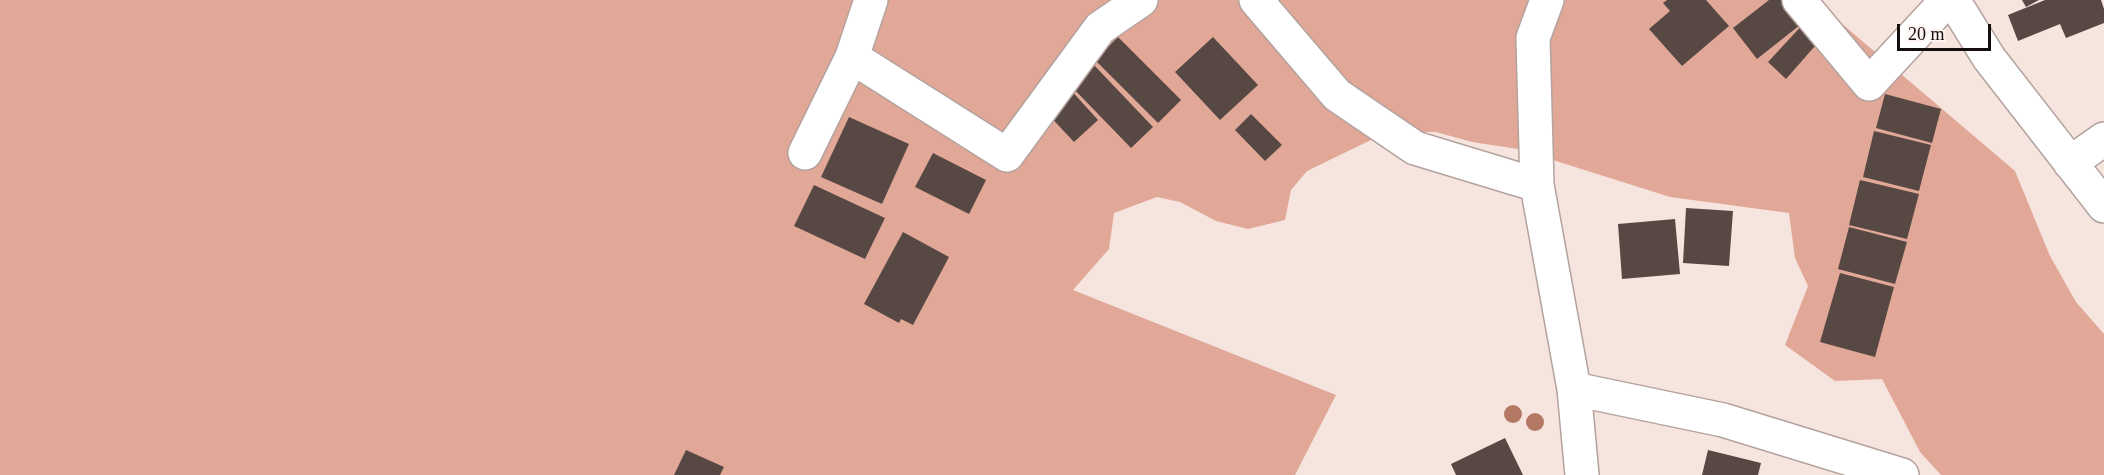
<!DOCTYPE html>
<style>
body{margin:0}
#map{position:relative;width:2104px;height:475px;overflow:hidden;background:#f6e4de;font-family:Georgia,serif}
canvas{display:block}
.scale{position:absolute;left:1897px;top:24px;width:94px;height:27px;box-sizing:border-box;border:3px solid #140e0c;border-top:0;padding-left:8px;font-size:18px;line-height:21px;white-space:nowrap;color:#140e0c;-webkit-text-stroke:4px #fef3f0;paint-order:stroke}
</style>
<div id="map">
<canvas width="2104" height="475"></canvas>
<div class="scale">20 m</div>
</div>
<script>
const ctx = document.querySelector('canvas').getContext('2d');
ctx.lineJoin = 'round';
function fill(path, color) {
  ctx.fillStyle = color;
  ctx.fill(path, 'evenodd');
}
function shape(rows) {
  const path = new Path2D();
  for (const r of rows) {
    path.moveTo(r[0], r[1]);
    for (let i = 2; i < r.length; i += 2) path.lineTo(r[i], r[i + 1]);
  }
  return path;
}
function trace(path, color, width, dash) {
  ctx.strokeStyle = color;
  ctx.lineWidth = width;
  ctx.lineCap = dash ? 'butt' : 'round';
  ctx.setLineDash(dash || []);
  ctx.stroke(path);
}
fill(shape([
 [0,0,1814,0,2015,171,2050,256,2076,302,2104,334,2104,475,1941,475,1920,452,1882,379,1835,381,1785,345,1808,286,1795,258,1789,213,1670,197,1518,149,1472,142,1436,132,1422,132,1377,137,1307,171,1291,190,1285,220,1248,229,1216,221,1180,202,1157,197,1114,213,1109,249,1073,290,1336,395,1295,475,0,475]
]), '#e1a898');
fill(shape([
 [1667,0,1706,0,1729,26,1682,66,1649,29,1670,11,1663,3],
 [1769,0,1781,0,1800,25,1757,59,1733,28],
 [2022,0,2039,0,2026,7],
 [2045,0,2101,0,2104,9,2104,23,2066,38,2060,24,2018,41,2008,15],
 [1805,22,1822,38,1786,79,1768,62],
 [1118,37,1181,100,1158,123,1095,60],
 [1213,37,1258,85,1220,120,1175,72],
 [1092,63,1153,127,1131,148,1070,85],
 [1068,87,1098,120,1074,142,1044,110],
 [1885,94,1941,109,1932,143,1876,128],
 [1251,114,1282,145,1265,161,1235,130],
 [849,117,909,144,882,204,821,177],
 [1874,131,1931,145,1919,191,1863,177],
 [933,153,986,180,969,214,915,187],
 [1860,180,1919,194,1907,239,1849,225],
 [814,185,885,218,865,259,794,226],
 [1686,208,1733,211,1729,266,1683,263],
 [1675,219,1680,274,1622,279,1618,224],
 [1849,227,1907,242,1895,284,1838,269],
 [903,232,949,257,913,325,901,319,899,323,864,304],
 [1840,273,1894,287,1875,357,1820,342],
 [1505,438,1523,475,1456,475,1451,464],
 [686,450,724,467,720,475,674,475],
 [1708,450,1761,463,1758,475,1702,475]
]), '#574844');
const minor = shape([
 [1256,0,1337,95,1415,148,1537,185],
 [1547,0,1533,38,1537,185,1574,389,1582,475],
 [1799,0,1869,84,1947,0],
 [1953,0,1989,58,2104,206],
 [852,57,1007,155,1100,28,1141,0],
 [805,153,852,57,871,0],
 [2070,163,2104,139],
 [1574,389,1723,420,1902,475]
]);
trace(minor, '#b3a29d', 36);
trace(minor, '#fff', 33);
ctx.fillStyle = '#b47965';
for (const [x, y] of [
 [1513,414],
 [1535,422]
]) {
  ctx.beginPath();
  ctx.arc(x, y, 9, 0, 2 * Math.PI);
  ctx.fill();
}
</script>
